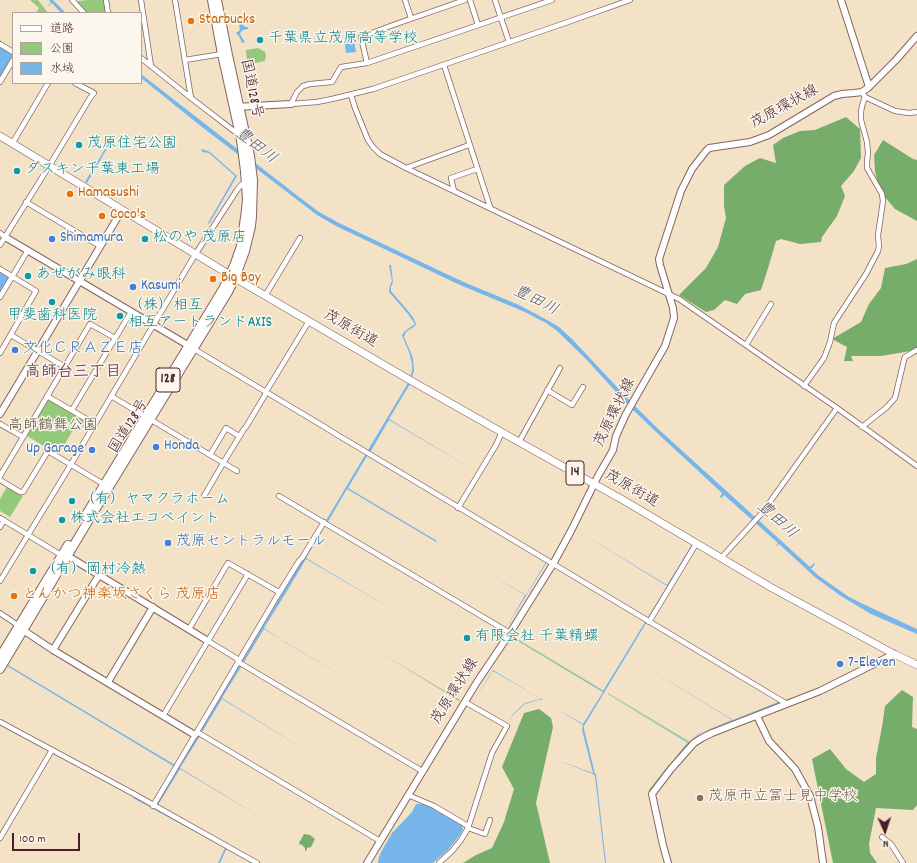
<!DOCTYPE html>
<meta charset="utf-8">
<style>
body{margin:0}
#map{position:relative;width:917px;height:863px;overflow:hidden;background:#f3e2c6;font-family:Dekko,"Klee One",sans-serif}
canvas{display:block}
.legend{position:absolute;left:12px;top:12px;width:130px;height:72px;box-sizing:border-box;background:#fbf7ec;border:1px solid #b4a19f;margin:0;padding:5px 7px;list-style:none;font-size:12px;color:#4a1f2b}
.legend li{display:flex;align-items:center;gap:8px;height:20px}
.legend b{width:20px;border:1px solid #b4a19f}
.north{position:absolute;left:865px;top:811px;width:40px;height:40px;-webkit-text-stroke:3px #fbf7ec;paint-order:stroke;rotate:177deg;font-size:11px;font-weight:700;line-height:16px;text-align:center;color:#4a1f2b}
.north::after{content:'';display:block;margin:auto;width:14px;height:18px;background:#4a1f2b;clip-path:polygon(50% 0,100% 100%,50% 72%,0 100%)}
.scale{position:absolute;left:12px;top:833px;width:68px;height:18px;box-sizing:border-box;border:2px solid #4a1f2b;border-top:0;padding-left:5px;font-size:12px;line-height:14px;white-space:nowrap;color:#4a1f2b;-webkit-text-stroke:3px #fbf7ec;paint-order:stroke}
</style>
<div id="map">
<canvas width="917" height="863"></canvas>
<ul class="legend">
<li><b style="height:5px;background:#fff"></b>道路</li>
<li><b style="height:11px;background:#94c97b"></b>公園</li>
<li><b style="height:11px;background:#77b6eb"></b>水域</li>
</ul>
<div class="north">N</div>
<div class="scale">100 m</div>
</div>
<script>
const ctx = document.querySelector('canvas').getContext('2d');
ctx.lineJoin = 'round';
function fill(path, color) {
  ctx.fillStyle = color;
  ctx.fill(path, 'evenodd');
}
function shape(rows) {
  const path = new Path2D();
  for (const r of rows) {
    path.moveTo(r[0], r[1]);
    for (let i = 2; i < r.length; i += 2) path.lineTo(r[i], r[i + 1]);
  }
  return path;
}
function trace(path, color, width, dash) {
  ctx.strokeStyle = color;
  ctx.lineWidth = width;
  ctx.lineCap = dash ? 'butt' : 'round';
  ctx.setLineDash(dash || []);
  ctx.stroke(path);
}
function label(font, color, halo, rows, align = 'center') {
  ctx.font = font + ' Dekko,"Klee One",sans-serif';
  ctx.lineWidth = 3;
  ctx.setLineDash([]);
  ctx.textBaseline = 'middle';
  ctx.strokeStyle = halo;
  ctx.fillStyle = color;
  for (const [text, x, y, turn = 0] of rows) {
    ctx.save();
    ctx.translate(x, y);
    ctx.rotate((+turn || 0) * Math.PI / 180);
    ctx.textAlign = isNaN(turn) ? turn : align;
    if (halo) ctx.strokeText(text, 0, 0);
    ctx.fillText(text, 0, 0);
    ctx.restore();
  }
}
fill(shape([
 [30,0,34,0,35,1,35,0,38,0,48,13,43,13,44,12,43,12,42,13,36,13,39,8],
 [88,0,105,0,106,13,86,13,77,4,78,1],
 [258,48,260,49,265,52,266,56,265,61,250,64,248,64,246,52,246,50],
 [47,400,50,400,89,423,89,425,86,429,77,423,59,454,57,454,49,449,27,436,27,435],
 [7,487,23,496,10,517,0,511,0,499],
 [281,593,282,594,242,661,241,660],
 [514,637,604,691,603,692,513,638],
 [376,650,460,700,459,701],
 [608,693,690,742,690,744,651,790,648,791,688,742,608,694]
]), '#94c97b');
fill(shape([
 [846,117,860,129,861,158,854,171,841,186,845,196,837,216,822,237,821,242,800,244,781,239,776,241,769,265,761,290,745,294,737,304,725,300,714,310,706,312,679,295,706,268,718,247,726,218,724,206,724,185,745,166,760,158,776,163,773,145,783,138,800,131,815,130],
 [883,140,913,159,917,160,917,221,895,209,879,190,875,171,874,155],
 [917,259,917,350,881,356,851,356,853,361,844,361,847,347,832,339,861,322,869,304,881,288,885,268,906,264],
 [902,690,913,697,912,727,917,729,917,805,913,810,876,808,869,844,870,853,877,863,833,863,812,759,830,749,846,769,864,782,876,774,876,758,882,727,885,706],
 [539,709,551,718,553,727,536,803,550,863,463,863,476,855,492,848,504,822,514,789,502,767,524,713],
 [304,834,310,835,315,839,311,847,307,848,306,851,305,851,305,848,301,844,300,845,299,843]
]), '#77ad6b');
fill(shape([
 [49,0,53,0,66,13,61,13,52,3,49,6,48,6,51,3],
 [242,23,245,27,248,27,248,29,243,30,240,33,241,36,245,42,242,43,239,36,236,33,240,30,239,25],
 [353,36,356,52,346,53,344,37],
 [0,48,2,48,13,54,13,56,2,75,0,75],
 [141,74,299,197,319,212,339,223,440,271,466,283,519,305,547,320,559,327,573,340,631,402,655,426,810,567,814,563,815,564,811,569,819,576,849,597,863,604,917,629,917,634,871,614,841,596,816,578,779,544,775,547,768,557,778,543,724,495,721,498,720,497,722,493,655,431,629,406,585,358,556,330,546,323,525,312,460,285,336,226,317,215,202,127,141,78],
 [108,144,109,145,87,183,85,182],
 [202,149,210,152,237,176,209,224,208,223,235,176,209,153,203,152,201,150],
 [389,265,391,265,393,282,391,287,391,291,409,312,414,319,416,324,415,326,406,332,404,337,411,353,413,359,414,371,412,377,410,384,389,419,477,472,389,420,368,456,456,508,367,456,348,488,437,541,436,542,347,489,326,525,414,578,325,526,306,558,395,611,306,559,284,596,371,648,284,596,264,628,286,643,353,682,285,642,264,629,241,667,329,719,241,667,222,698,310,753,222,699,202,732,290,785,200,736,180,768,269,822,180,769,158,805,157,804,408,383,412,371,412,364,409,352,403,338,402,335,405,331,415,324,408,314,389,292,390,285,392,281],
 [0,271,9,276,9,278,0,292],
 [578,531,667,585,691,546,692,547,584,726,584,729,595,774,596,774,606,863,605,863,595,776,593,774,557,760,593,773,582,730,583,725,554,707,583,724,603,692,513,638,603,691,625,655,538,602,625,655,645,622,557,569,645,622,667,586],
 [440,543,489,574,526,595,546,562,547,562,506,628,525,595,489,574],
 [651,625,778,702,778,703,699,734,691,739,698,734,732,720,630,657,733,720,778,702],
 [8,665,175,765,175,767,7,666],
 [493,670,531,693,543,700,539,700,525,704,513,715,508,723,513,714,525,703,541,699,493,671,472,703],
 [607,694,688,742,648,791,663,772,587,727,663,772,688,743],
 [53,753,75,765,53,754,37,780,113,826,37,780,16,814],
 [133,797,227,848,220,863,218,863,225,848,133,798],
 [416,804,422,804,427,805,462,825,463,829,460,835,448,850,433,863,378,863,379,857,381,852,392,833,412,812]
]), '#77b6eb');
const street = shape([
 [72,0,84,13],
 [106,0,108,13],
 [141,0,151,66],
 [175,0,191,98],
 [405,0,411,18],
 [470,0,478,25],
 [495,0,509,42],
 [0,44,13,52],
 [141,58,191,98,234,131,240,135],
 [185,60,222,54],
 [367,63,361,37,396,24,465,0],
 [444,65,490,207],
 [0,82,13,60],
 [351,95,355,108,368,140,373,147,380,154,406,168,679,299,837,408,917,466],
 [865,97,895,111,909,113,917,112],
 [291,104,317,102,332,99,373,89,568,22,630,0],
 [291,104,297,92,303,86,310,84,332,82,341,67,367,63,552,0],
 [12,144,48,83],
 [406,168,469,145],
 [454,191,451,178,477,169],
 [26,202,100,246],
 [0,233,5,237],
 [0,245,51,163,90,98,94,93,75,83],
 [0,269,36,291,0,353],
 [265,296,300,238],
 [0,297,28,250],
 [11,335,65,367],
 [746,345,771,304],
 [194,349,323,426,339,436,346,440,550,562,787,704],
 [804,386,824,358,830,342,834,323,866,274,878,251,879,246,878,235,883,201,882,194,867,168,867,162,868,153,867,142,861,120,861,112,862,106,865,97,862,92],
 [547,390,572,405,583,387],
 [47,396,95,424],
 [111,396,237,471],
 [72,410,131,312],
 [0,424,23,437],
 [862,427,887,407,895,398,904,360,905,357,917,350],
 [519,442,560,368],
 [210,455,226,428,239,436],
 [0,476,90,324,115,338],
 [0,480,20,492,23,492,48,451,105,485],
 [204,496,225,460,244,429,246,427,265,395,267,390,309,321],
 [279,496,510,633],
 [458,508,496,445,502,432],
 [0,518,61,555],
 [0,527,4,520],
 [721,558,762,513,837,408],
 [0,581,67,471,193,258,237,190,241,185,246,182],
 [0,613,19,626],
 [649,622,696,544],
 [189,629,228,563,277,591,280,592],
 [208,641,236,658,240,663,422,771],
 [163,716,248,574],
 [0,722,134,794,257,863],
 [197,732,380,841],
 [408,795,434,806,468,826],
 [153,806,276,598,299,561,302,558,324,522],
 [468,828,485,834,490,820],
 [882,837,891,844,903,863],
 [0,838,52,750],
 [439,863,452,851,461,840,468,828,492,753,507,726,465,702]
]);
const secondary = shape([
 [841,0,869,87],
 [235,107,291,104],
 [5,237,191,347],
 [0,414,122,210],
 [63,556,71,558,208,641],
 [21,628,26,632,53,650,195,735],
 [53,650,99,575],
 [108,682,153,607],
 [757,716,769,741,795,769,810,796,818,827,823,863],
 [367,863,477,682,510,633,553,564,571,531,598,476,613,450,616,436,626,414,665,346,674,318,673,308,660,265,659,259,681,191,692,169,706,151,709,148,750,142,769,135,834,96,842,94,854,93,862,92,869,87,896,60,917,36],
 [668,863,663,845,652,794,671,769,694,743,702,738,712,733,820,691,894,654]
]);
const primary = shape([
 [0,136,240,281,408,379,519,442,623,500,772,588,894,654,917,665]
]);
const highway = shape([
 [84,518,223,289,234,266,241,246,246,210,247,199,245,171,241,140,222,54,212,0],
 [0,657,68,545],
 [0,669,84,528,228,292,235,278,245,251,251,226,252,216,253,180,250,156,228,55,217,0]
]);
trace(street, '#856361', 6);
trace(secondary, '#856361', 8);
trace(primary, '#856361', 8);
trace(highway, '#856361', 10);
trace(street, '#fff', 4.5);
trace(secondary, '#fff', 6);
trace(primary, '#fff', 7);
trace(highway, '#fff', 8);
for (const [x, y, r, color] of [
 [191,21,4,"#e8710a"],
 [260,40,4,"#0f9aa8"],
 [79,145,4,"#0f9aa8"],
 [17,171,4,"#0f9aa8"],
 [70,194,4,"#e8710a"],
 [102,216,4,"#e8710a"],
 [52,239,4,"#3f7fe0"],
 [145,239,4,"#0f9aa8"],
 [28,276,4,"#0f9aa8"],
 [213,279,4,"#e8710a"],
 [133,287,4,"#3f7fe0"],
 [52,302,4,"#0f9aa8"],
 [120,316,4,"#0f9aa8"],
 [15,350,4,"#3f7fe0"],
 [156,447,4,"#3f7fe0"],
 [92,450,4,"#3f7fe0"],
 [72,501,4,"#0f9aa8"],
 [62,520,4,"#0f9aa8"],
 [168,543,4,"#3f7fe0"],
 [33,571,4,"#0f9aa8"],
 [14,596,4,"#e8710a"],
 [467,638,4,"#0f9aa8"],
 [840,664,4,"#3f7fe0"],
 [700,798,4,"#8d6e63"]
]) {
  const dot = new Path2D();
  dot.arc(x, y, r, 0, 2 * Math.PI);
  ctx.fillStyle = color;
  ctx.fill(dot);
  trace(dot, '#fbf7ec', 1.5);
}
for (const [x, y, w] of [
 [168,380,24],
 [575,473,18]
]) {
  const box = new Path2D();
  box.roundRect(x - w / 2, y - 12, w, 24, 3);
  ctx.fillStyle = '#fbf7ec';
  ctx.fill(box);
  trace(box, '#4a1f2b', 1);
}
label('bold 14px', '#4a1f2b', null, [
 ["128",168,380],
 ["14",575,473]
]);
label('15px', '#c56008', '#fbf7ec', [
 ["Starbucks",199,21],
 ["Hamasushi",78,194],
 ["Coco's",110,216],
 ["Big Boy",221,279],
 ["とんかつ神楽坂さくら 茂原店",22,596]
], 'left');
label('15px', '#0d838f', '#fbf7ec', [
 ["千葉県立茂原高等学校",268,40],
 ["茂原住宅公園",87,145],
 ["ダスキン千葉東工場",25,171],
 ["松のや 茂原店",153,239],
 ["あぜがみ眼科",36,276],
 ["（株）相互",128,307],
 ["相互アートランドAXIS",128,324],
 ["甲斐歯科医院",52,317,"center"],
 ["（有）ヤマクラホーム",80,501],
 ["株式会社エコペイント",70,520],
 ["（有）岡村冷熱",41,571],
 ["有限会社 千葉精螺",475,638]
], 'left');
label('15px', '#4a1f2b', '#fbf7ec', [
 ["国道128号",250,89,78],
 ["茂原環状線",785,108,-29],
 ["茂原街道",350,330,30],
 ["茂原環状線",616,413,-64],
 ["国道128号",130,427,-58],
 ["茂原街道",631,490,30],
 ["茂原環状線",456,692,-58]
]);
label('15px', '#366cbe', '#fbf7ec', [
 ["Shimamura",60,239],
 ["Kasumi",141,287],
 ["文化ＣＲＡＺＥ店",23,350],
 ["Honda",164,447],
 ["Up Garage",84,450,"right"],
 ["茂原セントラルモール",176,543],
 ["7-Eleven",848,664]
], 'left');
label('15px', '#605243', '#fbf7ec', [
 ["高師鶴舞公園",53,427]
]);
label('15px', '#785e54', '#fbf7ec', [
 ["茂原市立冨士見中学校",708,798]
], 'left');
label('italic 16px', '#5a546e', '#fbf7ec', [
 ["豊田川",255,147,38],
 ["豊田川",535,302,27],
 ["豊田川",776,521,42]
]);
label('bold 16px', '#724862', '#fbf7ec', [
 ["高師台三丁目",73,374]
]);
</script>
